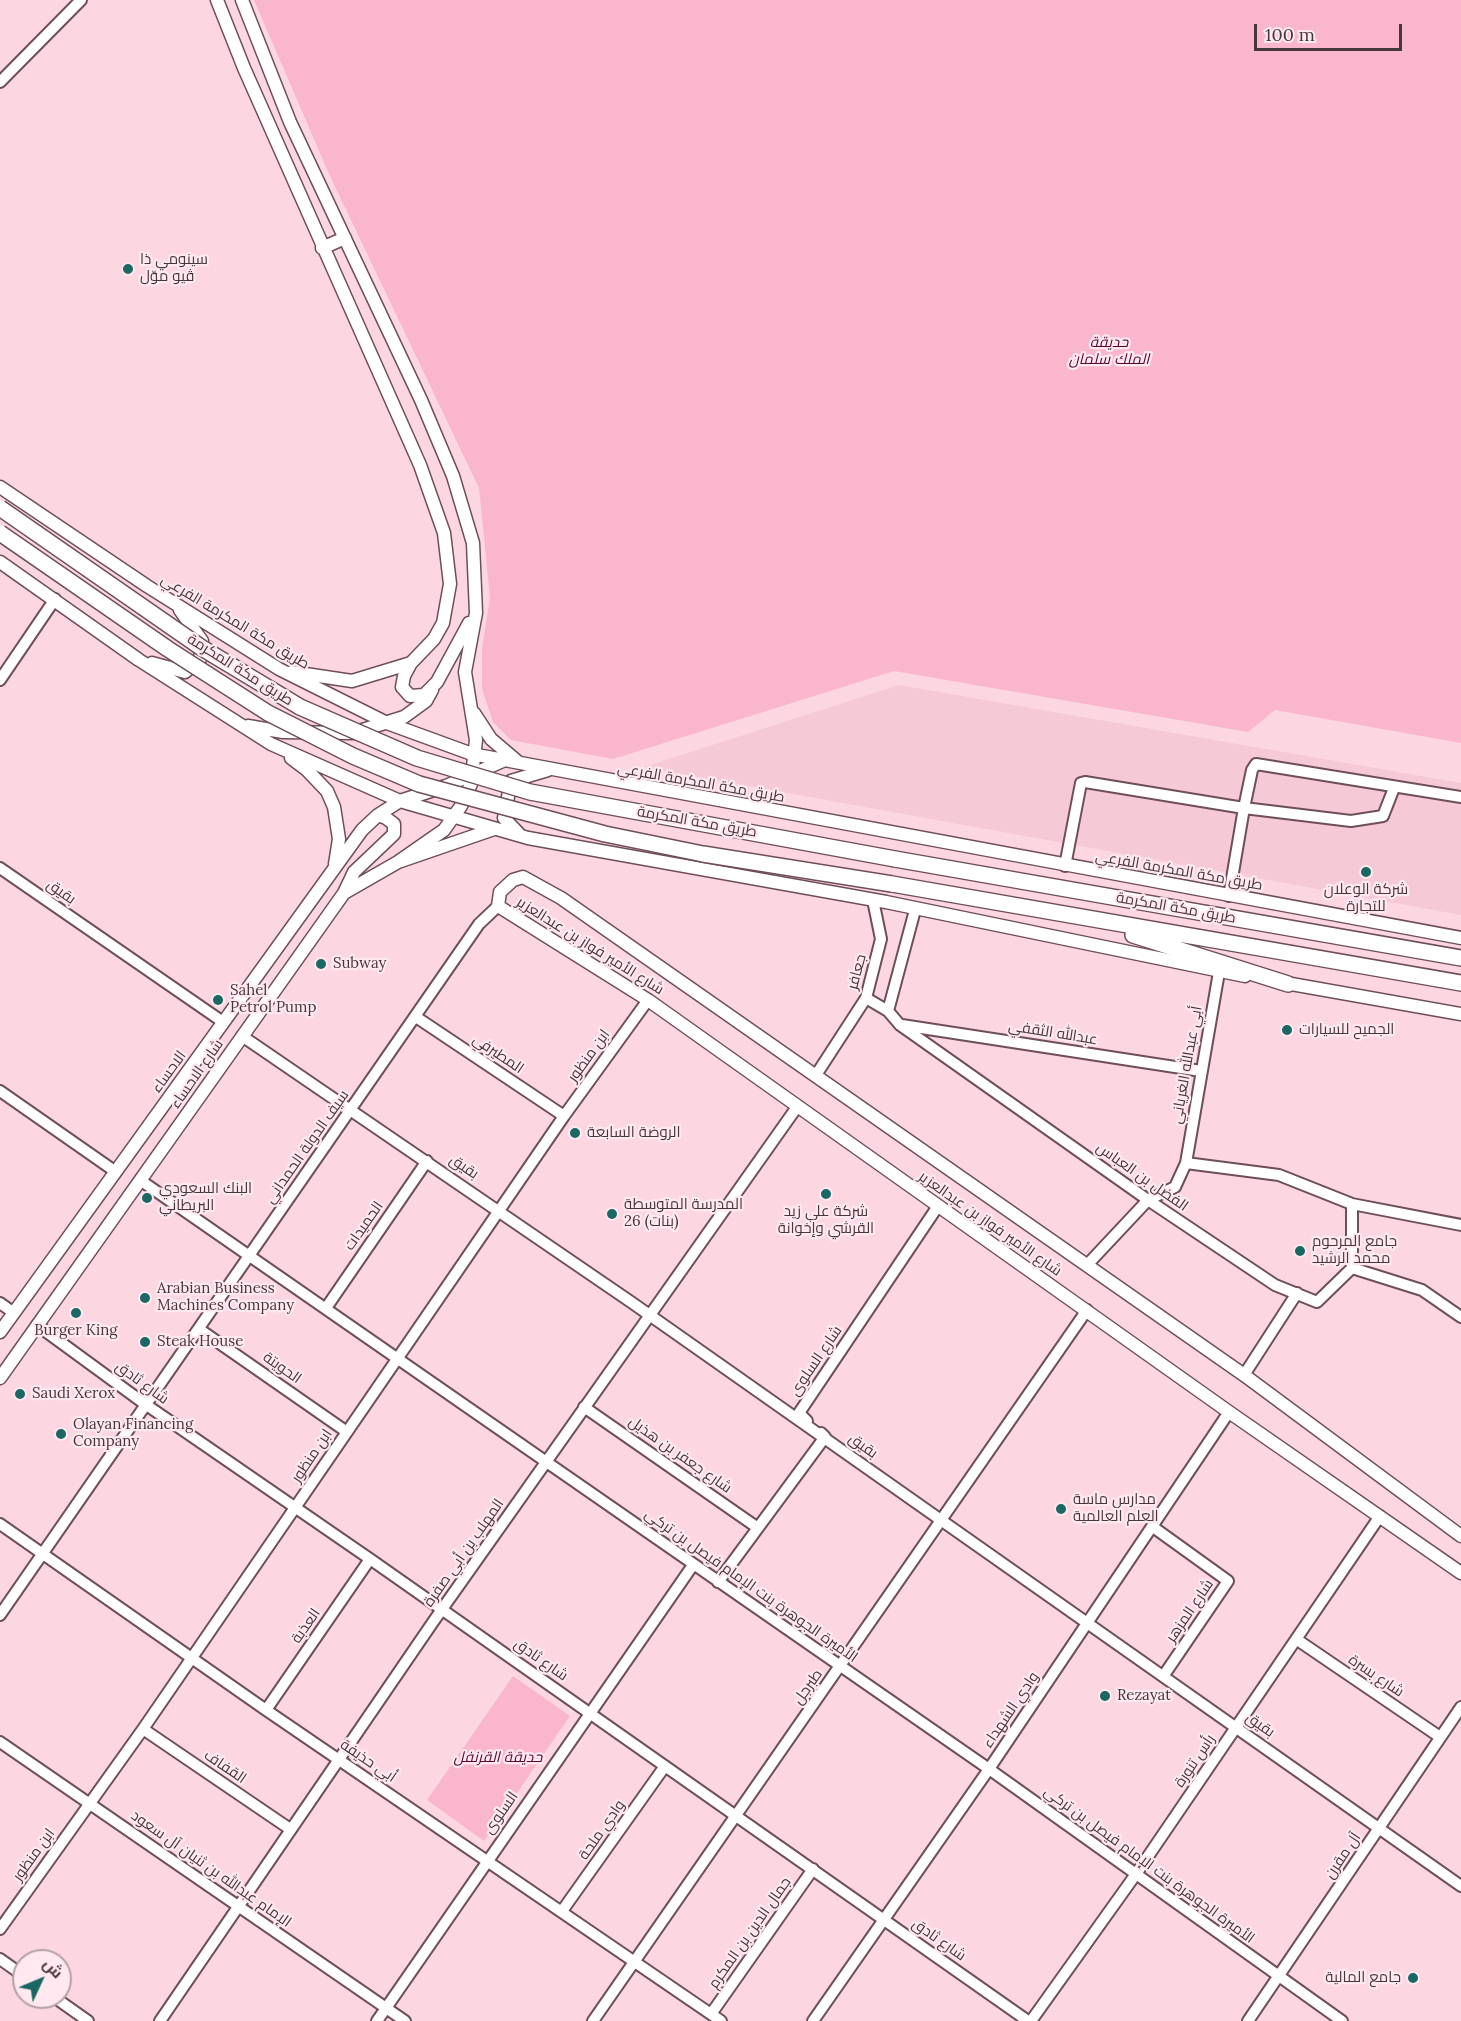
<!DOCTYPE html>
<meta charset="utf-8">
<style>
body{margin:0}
#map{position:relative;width:1461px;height:2021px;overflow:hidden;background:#fcd7e2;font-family:Lora,Cairo,serif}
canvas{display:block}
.north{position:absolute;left:12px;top:1949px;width:60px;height:60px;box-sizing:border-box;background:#ffe8ef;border:2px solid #b5a1a7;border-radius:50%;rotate:46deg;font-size:16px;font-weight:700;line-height:24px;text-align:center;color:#46373c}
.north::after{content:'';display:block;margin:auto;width:21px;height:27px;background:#1a6764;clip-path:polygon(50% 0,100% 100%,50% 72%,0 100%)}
.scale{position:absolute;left:1254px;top:24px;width:148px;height:27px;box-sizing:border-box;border:3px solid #46373c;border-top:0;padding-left:8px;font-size:18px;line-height:21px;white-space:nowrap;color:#46373c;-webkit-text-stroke:4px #ffe8ef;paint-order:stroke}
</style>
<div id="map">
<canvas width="1461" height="2021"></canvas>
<div class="north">ش</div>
<div class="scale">100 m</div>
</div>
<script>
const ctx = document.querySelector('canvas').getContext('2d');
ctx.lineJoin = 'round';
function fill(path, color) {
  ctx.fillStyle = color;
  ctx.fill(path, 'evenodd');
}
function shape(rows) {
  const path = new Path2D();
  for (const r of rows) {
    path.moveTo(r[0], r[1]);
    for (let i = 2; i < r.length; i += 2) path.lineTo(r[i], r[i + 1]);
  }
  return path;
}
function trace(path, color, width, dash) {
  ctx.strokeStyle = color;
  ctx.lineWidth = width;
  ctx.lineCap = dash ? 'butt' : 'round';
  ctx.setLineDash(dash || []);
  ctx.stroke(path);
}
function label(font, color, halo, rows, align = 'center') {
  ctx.font = font + ' Lora,Cairo,serif';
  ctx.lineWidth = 4.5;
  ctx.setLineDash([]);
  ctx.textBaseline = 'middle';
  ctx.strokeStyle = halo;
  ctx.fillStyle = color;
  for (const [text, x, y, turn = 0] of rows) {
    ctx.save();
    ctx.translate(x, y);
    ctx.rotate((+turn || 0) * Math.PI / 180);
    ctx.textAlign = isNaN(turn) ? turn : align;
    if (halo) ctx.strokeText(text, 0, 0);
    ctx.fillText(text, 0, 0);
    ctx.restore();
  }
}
fill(shape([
 [899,685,1461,783,1461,915,644,767]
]), '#f6c9d7');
fill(shape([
 [254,0,1461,0,1461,743,1275,710,1248,732,894,671,613,759,511,740,493,722,482,689,482,648,490,598,479,488,329,174],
 [513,1676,570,1716,484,1841,427,1800]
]), '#fab6cd');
const minor = shape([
 [0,82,81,0],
 [0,680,55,599],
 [1065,866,1081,783,1085,782,1244,808,1351,821,1383,816,1394,788],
 [0,868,223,1022],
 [1229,896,1244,808,1252,770,1256,764,1461,797],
 [866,998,888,1011,900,1025,1148,1200,1275,1285,1317,1302,1352,1268,1352,1204],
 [888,1011,915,910],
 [416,1017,564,1116],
 [902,1025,1201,1071],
 [242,1036,631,1302,1461,1886],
 [816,1075,866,998,881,939,873,900],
 [0,1091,116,1172],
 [1186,1163,1279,1175,1352,1204,1461,1225],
 [140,1180,989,1769,1342,2021],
 [1087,1265,1148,1200,1175,1187,1186,1163,1219,972],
 [1352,1268,1422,1290,1461,1317],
 [0,1303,14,1313],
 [326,1308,427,1161],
 [37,1325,145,1404,370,1559,1028,2021],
 [199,1329,347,1432],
 [1244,1375,1297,1293],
 [584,1407,758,1528],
 [807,1421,799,1413,938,1206],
 [0,1524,266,1710,721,2021],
 [1153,1527,1228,1581,1164,1675],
 [718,1582,825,1437,821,1433],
 [0,1615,479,924,498,906],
 [1296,1639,1440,1737],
 [266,1710,370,1559],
 [143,1729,290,1829],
 [0,1742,405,2021],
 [562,1911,665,1766],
 [0,1929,143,1729,564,1116,648,1000],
 [0,1959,24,1976],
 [54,1997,88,2021],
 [711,2014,813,1869],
 [160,2021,433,1622,797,1107],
 [377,2021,693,1565],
 [593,2021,1087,1310],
 [813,2021,989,1769,1229,1412],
 [1031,2021,1136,1874,1380,1516],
 [1248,2021,1461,1707]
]);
const major = shape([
 [217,0,244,68,420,465,444,533,450,584,443,623,434,639,411,663,404,676,402,687,410,696,424,695,437,682,469,623],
 [242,0,290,122,421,400,453,476,473,543,476,613,465,672,476,740,471,784,461,806,444,830,398,862],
 [322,248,345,238],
 [0,487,147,586,279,669,387,723,472,754,1461,938],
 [0,562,139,660,271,744,400,801,528,838,886,902,1245,976],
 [152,663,185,672,200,659,202,641,180,610],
 [292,672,352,681,411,663],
 [474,713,491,739,518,762],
 [248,726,283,732,353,733,404,717,426,701,432,690],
 [291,758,307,770,327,791,334,807,339,839,335,864],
 [378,815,400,801,446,786,505,760],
 [520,835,504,818,511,781,548,770],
 [344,893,398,862,494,829],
 [1280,982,1461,1014],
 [0,1332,362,830,378,815,386,818,394,824,394,834,354,872,344,893,0,1378],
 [1461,1536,1244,1375,561,898,523,877,513,880,500,892,498,906,648,1000,1229,1412,1461,1573]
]);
const highway = shape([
 [895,859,1461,958],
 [892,884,1461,983],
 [1133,935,1288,984]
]);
trace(minor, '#6e4f59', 14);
trace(major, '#6e4f59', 15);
trace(highway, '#6e4f59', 18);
trace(minor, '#fff', 10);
trace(major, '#fff', 12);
trace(highway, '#fff', 15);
const highwayBridge = shape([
 [0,508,202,648,300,707,417,758,530,792,895,859],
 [0,533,168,649,268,713,353,756,419,784,605,834,703,854,892,884]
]);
trace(highwayBridge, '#6e4f59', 18, []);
trace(highwayBridge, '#fff', 15);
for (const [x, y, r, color] of [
 [128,269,6,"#1a6764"],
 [1366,872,6,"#1a6764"],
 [321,964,6,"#1a6764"],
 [218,1000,6,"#1a6764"],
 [1287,1030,6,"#1a6764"],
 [575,1133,6,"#1a6764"],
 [826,1194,6,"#1a6764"],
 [147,1198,6,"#1a6764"],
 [612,1214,6,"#1a6764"],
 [1300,1251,6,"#1a6764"],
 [145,1298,6,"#1a6764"],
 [76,1313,6,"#1a6764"],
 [145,1342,6,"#1a6764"],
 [20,1394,6,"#1a6764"],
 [61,1434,6,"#1a6764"],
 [1061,1509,6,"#1a6764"],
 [1105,1696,6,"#1a6764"],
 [1413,1978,6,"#1a6764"]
]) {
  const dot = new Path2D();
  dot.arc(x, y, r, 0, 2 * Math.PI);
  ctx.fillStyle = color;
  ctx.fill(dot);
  trace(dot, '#ffe8ef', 2);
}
label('15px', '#46373c', '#ffe8ef', [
 ["سينومي ذا",140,260],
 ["ڤيو موّل",140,277],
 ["شركة الوعلان",1366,890,"center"],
 ["للتجارة",1366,907,"center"],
 ["Subway",333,964],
 ["Sahel",230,991],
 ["Petrol Pump",230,1008],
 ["الجميح للسيارات",1299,1030],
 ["الروضة السابعة",587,1133],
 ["البنك السعودي",159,1189],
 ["البريطاني",159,1206],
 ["المدرسة المتوسطة",624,1205],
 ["26 (بنات)",624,1222],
 ["شركة علي زيد",826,1212,"center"],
 ["القرشي وإخوانة",826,1229,"center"],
 ["جامع المرحوم",1312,1242],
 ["محمد الرشيد",1312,1259],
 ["Arabian Business",157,1289],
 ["Machines Company",157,1306],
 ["Burger King",76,1331,"center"],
 ["Steak House",157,1342],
 ["Saudi Xerox",32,1394],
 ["Olayan Financing",73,1425],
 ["Company",73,1442],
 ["مدارس ماسة",1073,1500],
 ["العلم العالمية",1073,1517],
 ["Rezayat",1117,1696],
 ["جامع المالية",1401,1978,"right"]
], 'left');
label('italic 15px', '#56052e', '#ffe8ef', [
 ["حديقة",1109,343],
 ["الملك سلمان",1109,360],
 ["حديقة القرنفل",498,1758]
]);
label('15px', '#46373c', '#ffe8ef', [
 ["طريق مكة المكرمة الفرعي",235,622,31],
 ["طريق مكة المكرمة",240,670,32],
 ["طريق مكة المكرمة الفرعي",701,783,10],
 ["طريق مكة المكرمة",697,822,10],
 ["طريق مكة المكرمة الفرعي",1179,871,10],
 ["بقيق",61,892,35],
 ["طريق مكة المكرمة",1176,908,10],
 ["شارع الأمير فواز بن عبدالعزير",590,946,32],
 ["جعافر",857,972,-75],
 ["عبدالله الثقفي",1053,1033,9],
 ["المطيرفي",498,1054,34],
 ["ابن منظور",589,1056,-54],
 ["أبي عبدالله الغرياني",1187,1065,-80],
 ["الاحساء",169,1072,-54],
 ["شارع الاحساء",197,1074,-55],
 ["سيف الدولة الحمداني",307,1147,-55],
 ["بقيق",464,1167,34],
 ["الفضل بن العباس",1142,1177,35],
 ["شارع الأمير فواز بن عبدالعزير",990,1224,35],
 ["الحميدات",364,1226,-55],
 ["شارع السلوى",816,1361,-56],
 ["الحويتة",282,1368,35],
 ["شارع ثادق",142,1383,36],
 ["بقيق",863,1446,36],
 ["شارع جعفر بن هذيل",680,1455,35],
 ["ابن منظور",312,1456,-56],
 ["المهلب بن أبي صفرة",464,1553,-55],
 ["الأميرة الجوهرة بنت الإمام فيصل بن تركي",751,1586,35],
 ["شارع المزهر",1190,1611,-56],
 ["العذبة",306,1626,-55],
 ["شارع ثادق",541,1660,35],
 ["شارع بسرة",1376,1676,34],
 ["طبرجل",808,1687,-55],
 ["وادي الشهداء",1011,1710,-56],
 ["بقيق",1260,1725,35],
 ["أبي حذيفة",368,1761,34],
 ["رأس تنورة",1195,1761,-56],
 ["القفاف",225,1767,34],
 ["السلوى",501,1813,-55],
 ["وادي ملحة",602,1830,-55],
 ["ابن منظور",34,1855,-54],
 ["آل مقرن",1343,1856,-56],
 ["الأميرة الجوهرة بنت الإمام فيصل بن تركي",1149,1865,36],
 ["الإمام عبدالله بن ثنيان آل سعود",211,1869,35],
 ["جمال الدين بن المكرم",750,1933,-55],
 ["شارع ثادق",939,1940,35]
]);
</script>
